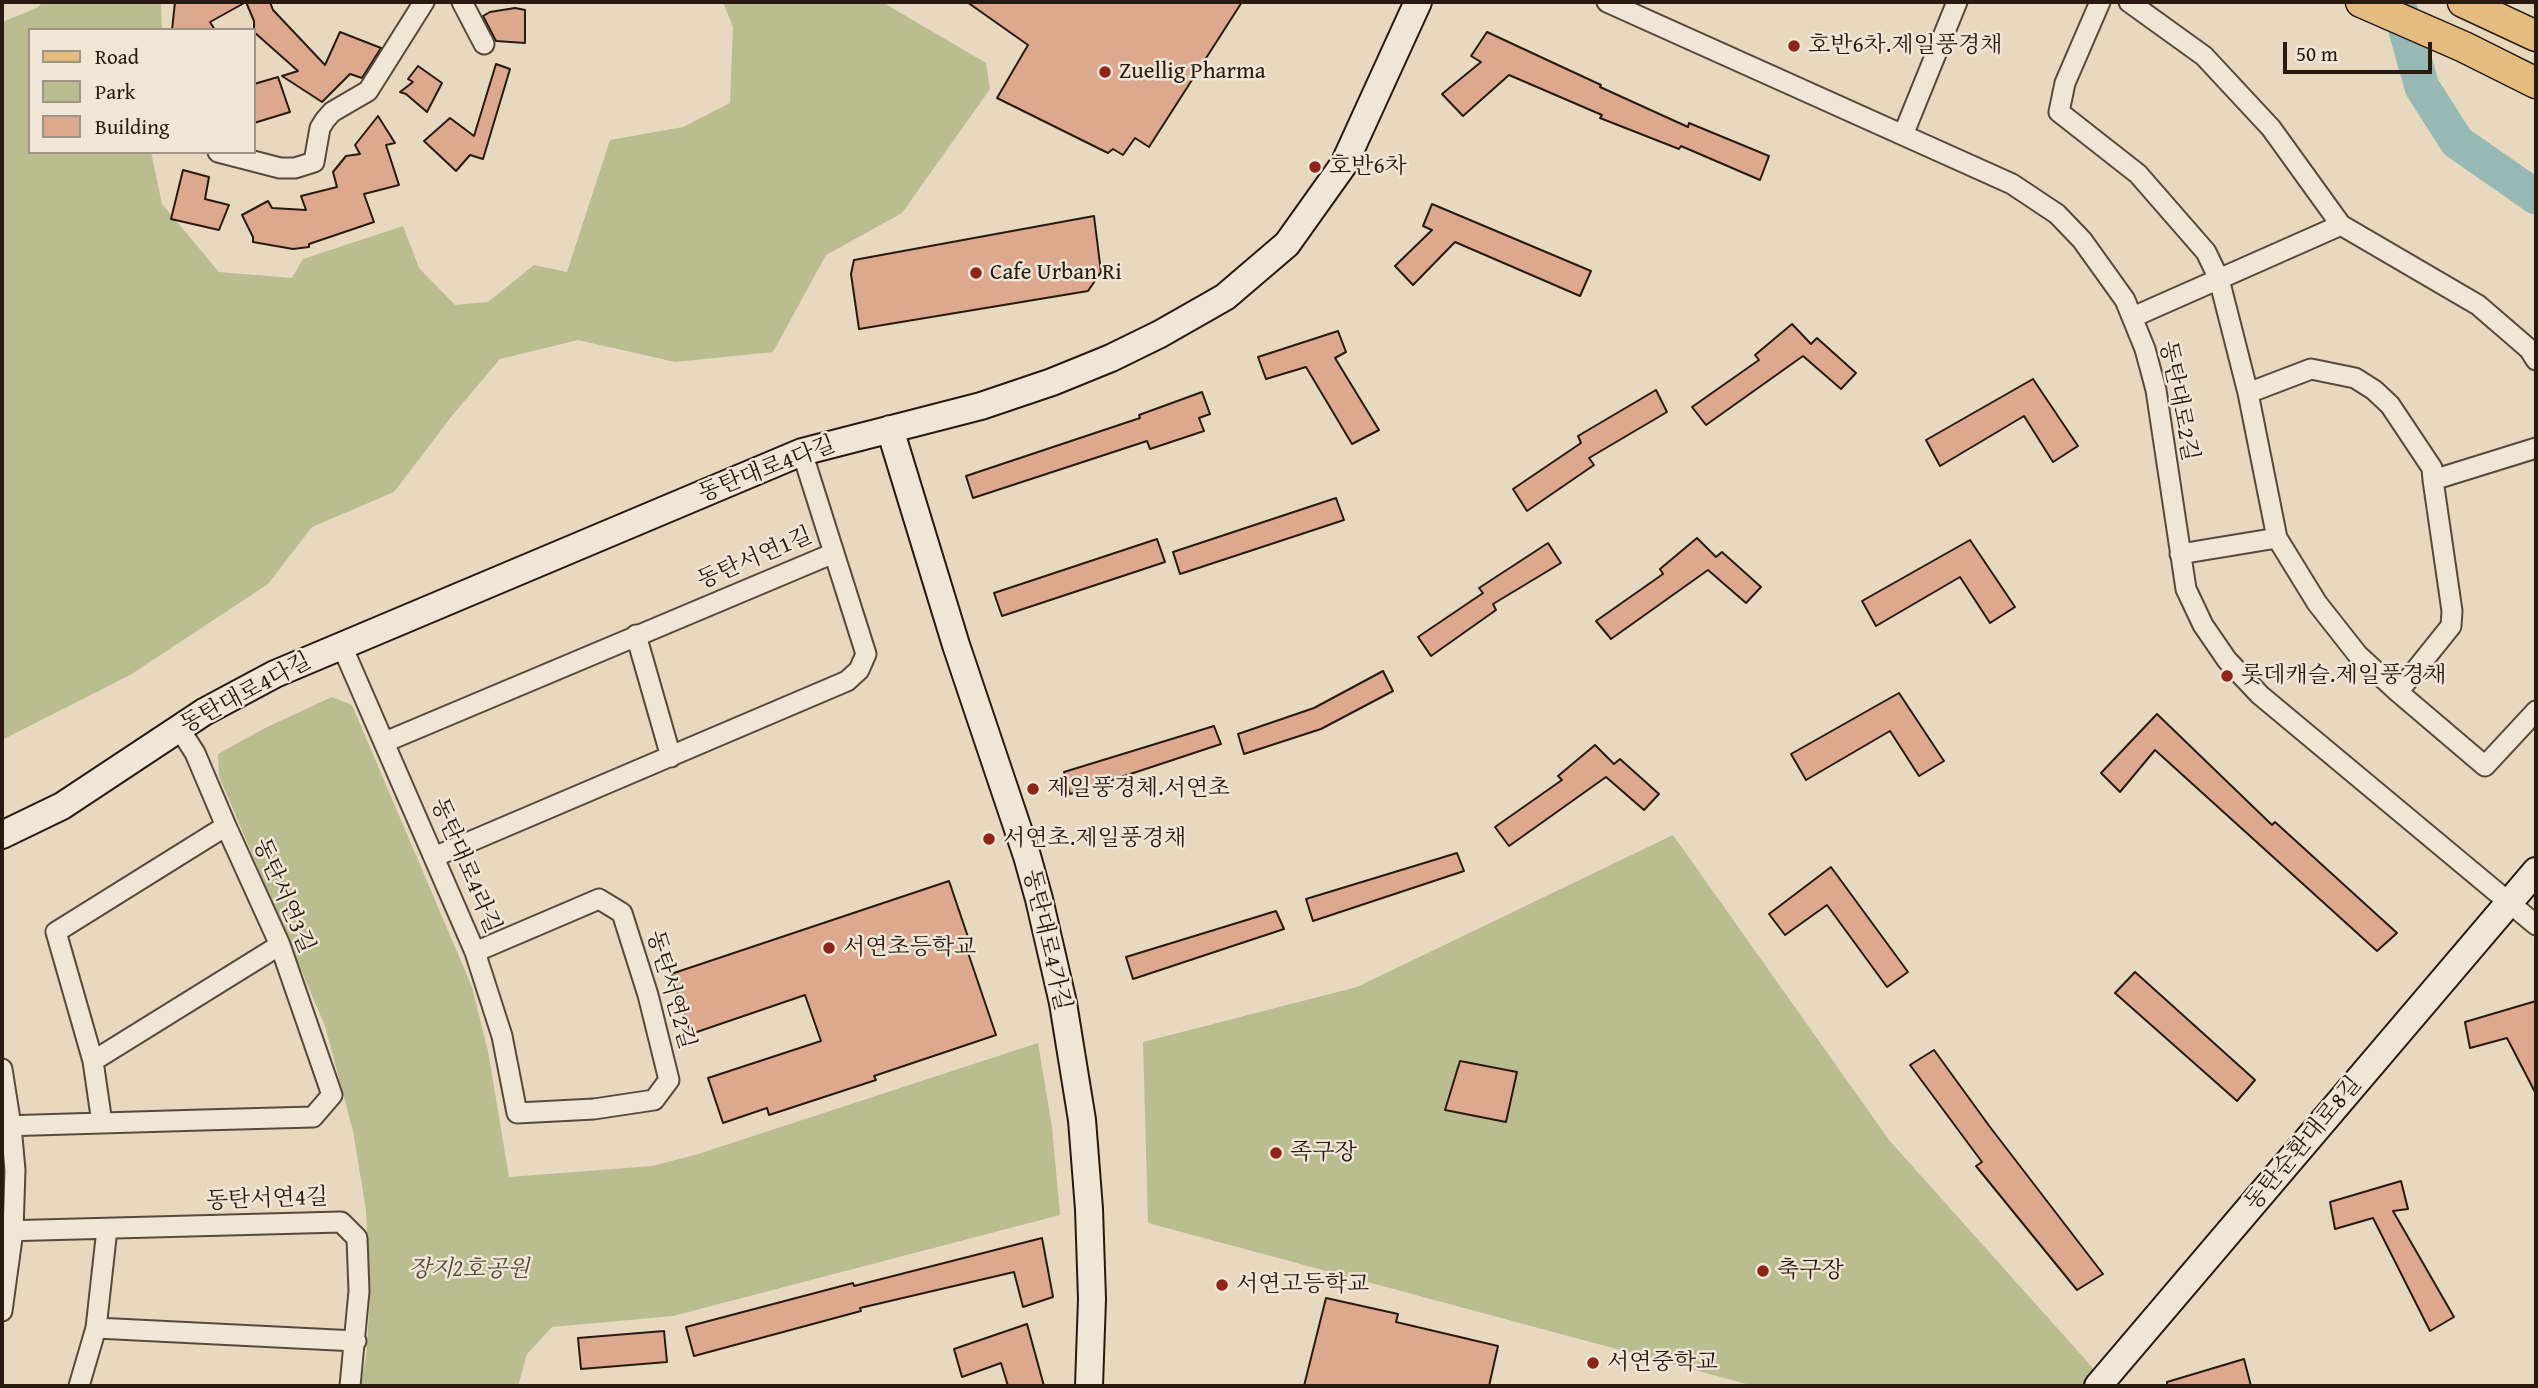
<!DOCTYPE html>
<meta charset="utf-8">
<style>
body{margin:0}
#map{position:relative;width:2538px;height:1388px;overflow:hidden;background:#e7d8c0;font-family:"Gentium Book Plus",serif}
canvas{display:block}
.frame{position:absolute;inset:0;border:4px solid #281a0e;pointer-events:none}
.legend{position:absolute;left:28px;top:28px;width:228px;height:126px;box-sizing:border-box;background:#efe6d6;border:2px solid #9f9486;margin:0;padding:9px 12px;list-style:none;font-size:21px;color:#281a0e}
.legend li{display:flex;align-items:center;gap:14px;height:35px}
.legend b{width:35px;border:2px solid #9f9486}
.scale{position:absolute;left:2283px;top:42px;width:149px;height:32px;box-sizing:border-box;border:4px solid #281a0e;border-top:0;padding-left:9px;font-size:21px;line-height:24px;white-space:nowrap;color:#281a0e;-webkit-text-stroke:5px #efe6d6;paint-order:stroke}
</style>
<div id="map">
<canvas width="2538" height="1388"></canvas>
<div class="frame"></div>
<ul class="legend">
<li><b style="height:9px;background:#e4bc80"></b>Road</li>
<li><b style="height:19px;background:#babd8f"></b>Park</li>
<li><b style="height:19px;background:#dca88e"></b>Building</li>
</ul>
<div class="scale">50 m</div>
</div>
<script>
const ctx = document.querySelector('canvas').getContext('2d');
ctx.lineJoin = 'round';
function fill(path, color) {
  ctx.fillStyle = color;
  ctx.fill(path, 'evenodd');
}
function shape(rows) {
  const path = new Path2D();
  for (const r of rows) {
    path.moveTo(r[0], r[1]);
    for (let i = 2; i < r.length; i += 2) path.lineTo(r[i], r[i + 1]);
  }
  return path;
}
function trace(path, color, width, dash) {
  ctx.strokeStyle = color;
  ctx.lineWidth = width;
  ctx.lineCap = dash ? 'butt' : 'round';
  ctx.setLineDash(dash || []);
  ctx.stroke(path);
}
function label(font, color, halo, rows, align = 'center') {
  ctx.font = font + ' "Gentium Book Plus","Noto Serif KR",serif';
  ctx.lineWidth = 5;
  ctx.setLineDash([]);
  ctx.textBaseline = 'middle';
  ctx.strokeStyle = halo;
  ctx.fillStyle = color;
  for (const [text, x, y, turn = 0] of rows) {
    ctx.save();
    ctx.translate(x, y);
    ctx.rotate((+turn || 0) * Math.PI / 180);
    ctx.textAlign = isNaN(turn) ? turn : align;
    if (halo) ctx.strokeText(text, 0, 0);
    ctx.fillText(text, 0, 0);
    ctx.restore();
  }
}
fill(shape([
 [43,2,161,2,162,30,30,30,30,152,151,152,162,204,219,272,292,278,303,259,403,226,419,268,455,305,488,302,534,265,567,272,610,140,683,127,730,103,733,27,723,2,882,2,986,63,990,89,902,213,826,255,773,352,675,362,578,340,500,359,451,417,394,492,312,527,268,584,130,675,2,740,2,22,37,8],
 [332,697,352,705,472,987,488,1051,509,1177,652,1166,695,1155,1038,1043,1052,1127,1060,1215,673,1316,552,1327,527,1354,518,1386,360,1386,366,1358,370,1297,366,1210,353,1131,325,1026,219,776,218,754,265,728],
 [1673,835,1889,1140,2109,1386,1754,1386,1148,1223,1143,1042,1357,987]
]), '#babd8f');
trace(shape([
 [2398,2,2422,87,2457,142,2536,197]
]), '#97b9b3', 35);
const building = shape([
 [175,2,270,2,273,10,325,65,340,32,381,48,362,78,350,74,322,102,282,76,298,71,254,32,254,21,246,2,210,22,215,30,172,30,175,2],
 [967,2,1242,2,1149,147,1135,138,1123,155,1113,149,1108,153,997,98,1028,45,967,2],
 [515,8,525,10,525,43,496,41,483,16,490,12,515,8],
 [1487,32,1601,85,1600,87,1688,127,1689,123,1769,156,1760,180,1681,146,1679,149,1600,118,1602,115,1509,75,1463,116,1442,94,1481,62,1471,56,1487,32],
 [496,64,510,69,483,159,470,155,456,171,424,141,450,118,474,136,496,64],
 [418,66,442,83,427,112,406,94,400,92,413,82,408,79,418,66],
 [278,77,290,112,254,123,254,84,278,77],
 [378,116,395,143,386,145,399,185,364,194,374,222,309,244,309,247,293,249,253,242,253,237,242,215,268,201,272,208,306,210,301,196,337,187,333,172,346,156,360,154,355,145,378,116],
 [183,170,209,177,205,199,229,205,219,230,171,219,183,170],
 [1432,204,1591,271,1580,296,1455,242,1413,285,1395,266,1432,230,1423,226,1432,204],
 [1094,216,1101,272,1088,291,859,329,851,274,854,260,1094,216],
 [1792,324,1811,344,1817,338,1856,373,1841,389,1803,356,1706,425,1692,407,1759,360,1755,355,1792,324],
 [1338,331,1346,352,1335,358,1379,430,1352,444,1306,367,1266,379,1258,357,1338,331],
 [2033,379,2078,446,2053,462,2024,416,1940,466,1926,440,2033,379],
 [1656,390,1667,412,1589,458,1594,465,1527,511,1513,489,1581,443,1578,436,1656,390],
 [1202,392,1210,414,1199,418,1204,431,1150,449,1147,441,973,498,966,476,1140,418,1139,415,1202,392],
 [1336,498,1344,520,1180,574,1173,552,1336,498],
 [1697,538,1716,557,1722,552,1761,587,1746,603,1708,570,1611,639,1596,621,1663,574,1660,569,1697,538],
 [1157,539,1165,562,1002,616,994,593,1157,539],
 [1970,540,2015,607,1990,623,1960,577,1876,626,1862,601,1970,540],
 [1548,543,1561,563,1493,604,1496,610,1431,656,1418,637,1483,593,1479,588,1548,543],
 [1383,671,1393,691,1321,729,1244,754,1238,734,1314,708,1383,671],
 [1899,693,1944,761,1919,776,1890,731,1806,780,1791,754,1899,693],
 [2157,714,2272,825,2275,822,2397,933,2377,951,2155,750,2120,792,2101,773,2157,714],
 [1214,726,1221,744,1070,794,1064,772,1214,726],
 [1595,745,1614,764,1620,759,1659,794,1644,810,1606,777,1509,846,1495,827,1562,780,1558,776,1595,745],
 [1457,853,1464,871,1313,921,1306,899,1457,853],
 [1831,867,1908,972,1887,987,1827,905,1785,935,1769,914,1831,867],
 [949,881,969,940,964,941,996,1035,874,1076,876,1080,769,1115,767,1108,723,1123,708,1078,821,1041,805,995,691,1034,671,974,949,881],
 [1276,911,1284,929,1133,979,1126,957,1276,911],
 [2135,972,2255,1080,2237,1101,2115,993,2135,972],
 [2536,1001,2536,1094,2507,1038,2470,1048,2465,1022,2536,1001],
 [1934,1050,1990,1127,2103,1274,2077,1290,1976,1166,1982,1162,1910,1065,1934,1050],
 [1460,1061,1517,1072,1506,1122,1445,1110,1460,1061],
 [2401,1181,2408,1209,2393,1211,2454,1317,2430,1331,2373,1218,2335,1229,2330,1202,2401,1181],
 [1042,1238,1053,1297,1023,1307,1014,1272,860,1308,861,1311,694,1356,686,1327,853,1283,854,1286,1042,1238],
 [1326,1298,1398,1314,1396,1322,1498,1346,1489,1386,1304,1386,1326,1298],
 [1027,1324,1044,1386,1008,1386,1001,1363,962,1377,954,1349,1027,1324],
 [664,1331,667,1362,581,1369,578,1338,664,1331],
 [2244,1359,2251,1386,2167,1386,2167,1382,2244,1359]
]);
fill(building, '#dca88e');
trace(building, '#281a0e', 2);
const street = shape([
 [462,2,484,44],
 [1607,2,2012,184,2057,214,2082,240,2125,300,2145,349,2156,390,2186,589,2203,625,2227,660,2260,695,2536,925],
 [2100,2,2065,83,2059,112,2138,174,2206,252,2219,279,2133,317],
 [2129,2,2204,56,2271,128,2341,225,2478,305,2529,349,2536,360],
 [1903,135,1957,2],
 [218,152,280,168,295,168,314,162,320,128,325,120,332,112,368,91,424,2],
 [2248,393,2311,369,2355,378,2374,390,2390,405,2432,468,2433,480,2536,448],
 [802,452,834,553],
 [2277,538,2317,603,2358,655,2398,692,2451,626,2452,611,2433,480],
 [2180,554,2277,538,2248,393,2219,279,2341,225],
 [636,635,671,757],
 [342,646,475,952,502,1036,517,1113,594,1109,654,1100,669,1080,648,995,622,913,599,899,475,952],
 [2398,692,2485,766,2536,711],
 [179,728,195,753,226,826],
 [385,742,834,553,866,654,859,670,847,681,434,857],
 [93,1061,280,945],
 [2,1069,11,1126,15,1170,13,1231,2,1311],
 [2,1126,202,1120,313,1117,332,1095,280,945,226,826,56,932,93,1061,102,1123],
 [2,1231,341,1222,357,1238,359,1291,350,1386],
 [96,1328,356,1341],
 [79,1386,96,1328,107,1229]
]);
const secondary = shape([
 [890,429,956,645,1027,856,1039,899,1063,1003,1082,1120,1089,1209,1092,1299,1089,1386],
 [2,835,62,806,204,712,275,674,802,452,981,406,1052,382,1111,358,1160,334,1225,297,1287,244,1344,164,1418,2],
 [2098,1386,2536,871]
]);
const primary = shape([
 [2361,2,2464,47,2536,83],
 [2463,2,2536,36]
]);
trace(street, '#584a3a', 23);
trace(secondary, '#281a0e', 30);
trace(primary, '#281a0e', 33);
trace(street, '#efe6d6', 19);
trace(secondary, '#efe6d6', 26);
trace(primary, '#e4bc80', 30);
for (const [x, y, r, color] of [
 [1794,46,7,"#8f2418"],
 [1105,72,7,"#8f2418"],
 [1315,167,7,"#8f2418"],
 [976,273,7,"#8f2418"],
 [2227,676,7,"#8f2418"],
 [1033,789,7,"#8f2418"],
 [989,839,7,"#8f2418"],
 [829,948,7,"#8f2418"],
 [1276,1153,7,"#8f2418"],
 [1763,1271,7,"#8f2418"],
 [1222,1285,7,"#8f2418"],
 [1593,1363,7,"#8f2418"]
]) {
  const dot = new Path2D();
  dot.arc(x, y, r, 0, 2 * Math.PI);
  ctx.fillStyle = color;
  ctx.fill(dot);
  trace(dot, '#efe6d6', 2.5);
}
label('23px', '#281a0e', '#efe6d6', [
 ["호반6차.제일풍경채",1808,46],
 ["Zuellig Pharma",1119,72],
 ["호반6차",1329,167],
 ["Cafe Urban Ri",990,273],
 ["롯데캐슬.제일풍경채",2241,676],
 ["제일풍경체.서연초",1047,789],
 ["서연초.제일풍경채",1003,839],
 ["서연초등학교",843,948],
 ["족구장",1290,1153],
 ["축구장",1777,1271],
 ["서연고등학교",1236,1285],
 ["서연중학교",1607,1363]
], 'left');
label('23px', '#281a0e', '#efe6d6', [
 ["동탄대로2길",2178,401,79],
 ["동탄대로4다길",767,470,-21],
 ["동탄서연1길",755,559,-23],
 ["동탄대로4다길",246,694,-28],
 ["동탄대로4라길",465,866,67],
 ["동탄서연3길",283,896,67],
 ["동탄대로4가길",1046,940,77],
 ["동탄서연2길",670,990,74],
 ["동탄순환대로8길",2304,1144,-50],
 ["동탄서연4길",267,1200,-2]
]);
label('italic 23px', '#544b35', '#efe6d6', [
 ["장지2호공원",469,1270]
]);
</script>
